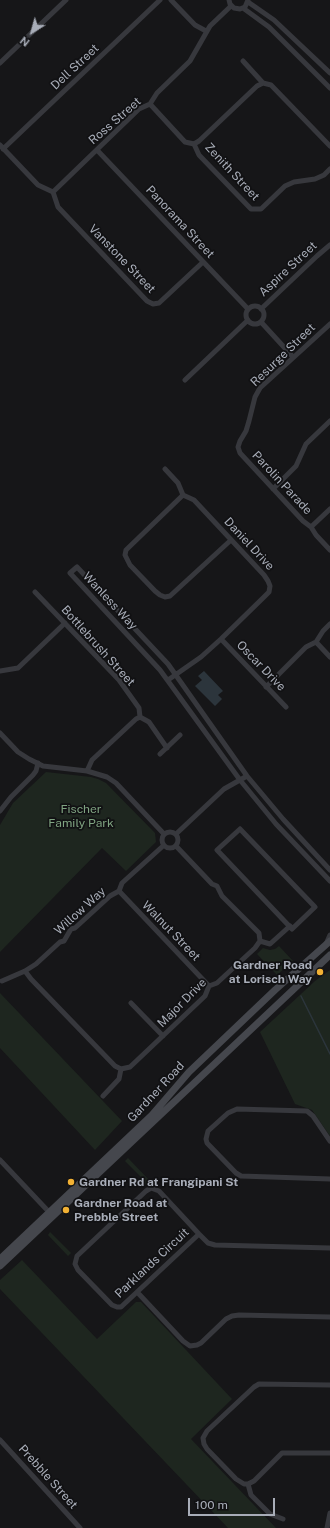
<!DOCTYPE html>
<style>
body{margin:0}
#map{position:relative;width:330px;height:1528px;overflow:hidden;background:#161618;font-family:"Public Sans",sans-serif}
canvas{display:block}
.north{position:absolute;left:12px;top:12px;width:40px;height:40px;-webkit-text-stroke:3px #111113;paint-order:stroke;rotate:217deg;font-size:11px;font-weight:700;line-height:16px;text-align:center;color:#a8adb8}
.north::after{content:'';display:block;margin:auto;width:14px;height:18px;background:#a8adb8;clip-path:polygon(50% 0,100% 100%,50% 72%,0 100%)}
.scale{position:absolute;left:188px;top:1498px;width:87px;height:18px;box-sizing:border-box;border:2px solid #a8adb8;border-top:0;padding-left:5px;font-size:12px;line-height:14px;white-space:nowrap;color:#a8adb8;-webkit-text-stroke:3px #111113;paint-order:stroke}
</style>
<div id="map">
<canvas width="330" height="1528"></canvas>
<div class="north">N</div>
<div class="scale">100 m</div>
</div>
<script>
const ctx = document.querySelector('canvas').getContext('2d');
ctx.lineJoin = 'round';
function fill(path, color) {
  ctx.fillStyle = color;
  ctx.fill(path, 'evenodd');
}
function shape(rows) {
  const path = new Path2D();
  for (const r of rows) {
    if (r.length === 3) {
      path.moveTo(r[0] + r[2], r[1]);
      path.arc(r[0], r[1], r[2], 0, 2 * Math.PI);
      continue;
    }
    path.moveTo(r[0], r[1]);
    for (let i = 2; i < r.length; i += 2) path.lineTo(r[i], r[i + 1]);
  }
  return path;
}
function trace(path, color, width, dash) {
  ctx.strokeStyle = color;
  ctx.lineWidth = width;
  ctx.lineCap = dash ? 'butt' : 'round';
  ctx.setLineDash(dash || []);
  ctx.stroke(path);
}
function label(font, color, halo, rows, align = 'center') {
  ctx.font = font + ' "Public Sans",sans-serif';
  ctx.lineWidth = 3.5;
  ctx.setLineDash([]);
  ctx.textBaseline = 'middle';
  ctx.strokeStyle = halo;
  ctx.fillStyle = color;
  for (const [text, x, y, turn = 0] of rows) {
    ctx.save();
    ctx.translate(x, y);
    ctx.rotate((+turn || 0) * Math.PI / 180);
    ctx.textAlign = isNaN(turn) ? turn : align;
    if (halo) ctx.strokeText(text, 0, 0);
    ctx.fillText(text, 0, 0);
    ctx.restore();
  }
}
fill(shape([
 [46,772,91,777,98,779,106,783,155,833,156,842,126,871,102,848,0,952,0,825,13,803],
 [279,946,293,961,277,975,257,954,263,948,270,950,275,949],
 [330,970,330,1136,312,1110,295,1104,260,1032,315,981],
 [0,993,122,1121,95,1150,0,1048],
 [128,1158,150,1181,144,1185,144,1180,125,1161],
 [50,1232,71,1253,68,1256,48,1235],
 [22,1260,97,1339,136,1302,141,1302,232,1399,191,1439,276,1528,228,1528,0,1289,0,1280]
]), '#1e261f');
fill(shape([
 [204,671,223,691,218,695,222,699,215,706,195,686,202,680,198,676]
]), '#2c353c');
trace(shape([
 [301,996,330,1054]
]), '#2c353c', 1.5);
trace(shape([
 [171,0,195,25,206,31],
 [229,0,230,4,234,8,240,9,245,7,248,0],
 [248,2,274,20,330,73],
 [243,8,269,27,330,88],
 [243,61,263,83],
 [0,63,66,0],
 [150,104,185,142,194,144,199,155,251,209,261,209,285,186,294,182,315,179,324,175,330,169],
 [194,144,199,141,257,86,263,83,271,85,330,146],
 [0,145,38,185,53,192],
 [3,149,160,0],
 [97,150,248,309],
 [53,192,139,109,150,104,157,93,190,61,210,26,231,6],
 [53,192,58,207,147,301,153,304,159,303,203,262],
 [255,315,9],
 [261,309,317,256,330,245],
 [261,322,293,357],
 [330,324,260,388,255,397,249,421,246,431,240,441,238,447,240,453,303,521,311,527,316,535,330,550],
 [185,380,248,320],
 [165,469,178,483,183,495,194,500,264,575,268,581,270,586,269,592,264,597,221,639,201,657,168,680],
 [273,489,296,466,306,444,330,421],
 [183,495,126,550,125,555,130,565,155,591,160,595,165,597,170,596,231,540],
 [311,527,330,509],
 [35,592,119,680,139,708,140,717],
 [221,639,286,707],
 [316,642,330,657],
 [0,671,18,668,65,623],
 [266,687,306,647,316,642,323,631,330,624],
 [0,733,18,752,29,759,43,766,87,771,107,777,116,783,164,834],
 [160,754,180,735],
 [87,771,92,760,136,719,140,717,149,722,167,748],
 [0,811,11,797,33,775,36,771,38,763],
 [240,829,315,907,292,929,217,850,240,829],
 [170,840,8],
 [176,834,224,789,247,776],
 [330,870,283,819,247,776,168,664,77,567,70,573,160,670,240,780,276,824,330,881],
 [119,891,209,986],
 [260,941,270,944,290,926],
 [326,944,330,935],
 [25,971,31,979,115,1066,121,1069,130,1067,205,996,209,986,217,983,255,948,260,941,259,933,222,896,217,886,212,884,176,846],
 [2,981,25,971,36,964,60,942,64,941,71,929,75,928,110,896,119,891,122,883,163,846],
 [131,1003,163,1036],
 [103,1096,119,1079,121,1069],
 [330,1141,313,1116,307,1111,237,1109,228,1113,208,1131,206,1139,207,1143,236,1173,241,1176,330,1179],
 [0,1160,49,1212],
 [199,1234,121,1307,117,1307,112,1305,78,1270,75,1264,77,1256,146,1191,151,1188,159,1191,199,1234,208,1243,215,1245,330,1248],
 [138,1293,183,1341,190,1346,197,1345,201,1343,226,1319,232,1316,239,1315,330,1317],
 [330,1385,259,1384,254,1387,207,1431,203,1438,204,1444,207,1449,236,1479,244,1484,248,1484,254,1481,282,1453,330,1453],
 [0,1440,80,1528],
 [248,1484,251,1495,270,1514,283,1519],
 [327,1528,330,1513]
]), '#37383d', 5);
trace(shape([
 [0,1259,152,1115,189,1072,275,990,330,941],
 [0,1266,330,955]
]), '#45474d', 7);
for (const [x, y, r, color] of [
 [320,972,4,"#f2b134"],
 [71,1182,4,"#f2b134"],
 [66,1210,4,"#f2b134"]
]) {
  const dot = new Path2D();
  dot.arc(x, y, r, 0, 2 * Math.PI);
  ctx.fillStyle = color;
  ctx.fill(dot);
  trace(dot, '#111113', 1.5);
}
label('12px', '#a8adb8', '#111113', [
 ["Dell Street",75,67,-43],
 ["Ross Street",115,121,-41],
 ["Zenith Street",232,172,47],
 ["Panorama Street",180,222,47],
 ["Vanstone Street",122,259,46],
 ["Aspire Street",288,269,-43],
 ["Resurge Street",283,355,-44],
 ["Parolin Parade",282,483,47],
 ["Daniel Drive",249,544,47],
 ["Wanless Way",110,601,47],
 ["Bottlebrush Street",98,646,48],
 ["Oscar Drive",261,666,46],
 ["Willow Way",80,911,-42],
 ["Walnut Street",171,931,46],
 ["Major Drive",182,1003,-45],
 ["Gardner Road",156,1092,-47],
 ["Parklands Circuit",152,1263,-43],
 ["Prebble Street",48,1477,48]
]);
label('12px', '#7fa381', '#111113', [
 ["Fischer",81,809],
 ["Family Park",81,823]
]);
label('bold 12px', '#a8adb8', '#111113', [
 ["Gardner Road",312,965,"right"],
 ["at Lorisch Way",312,979,"right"],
 ["Gardner Rd at Frangipani St",79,1182],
 ["Gardner Road at",74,1203],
 ["Prebble Street",74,1217]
], 'left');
</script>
